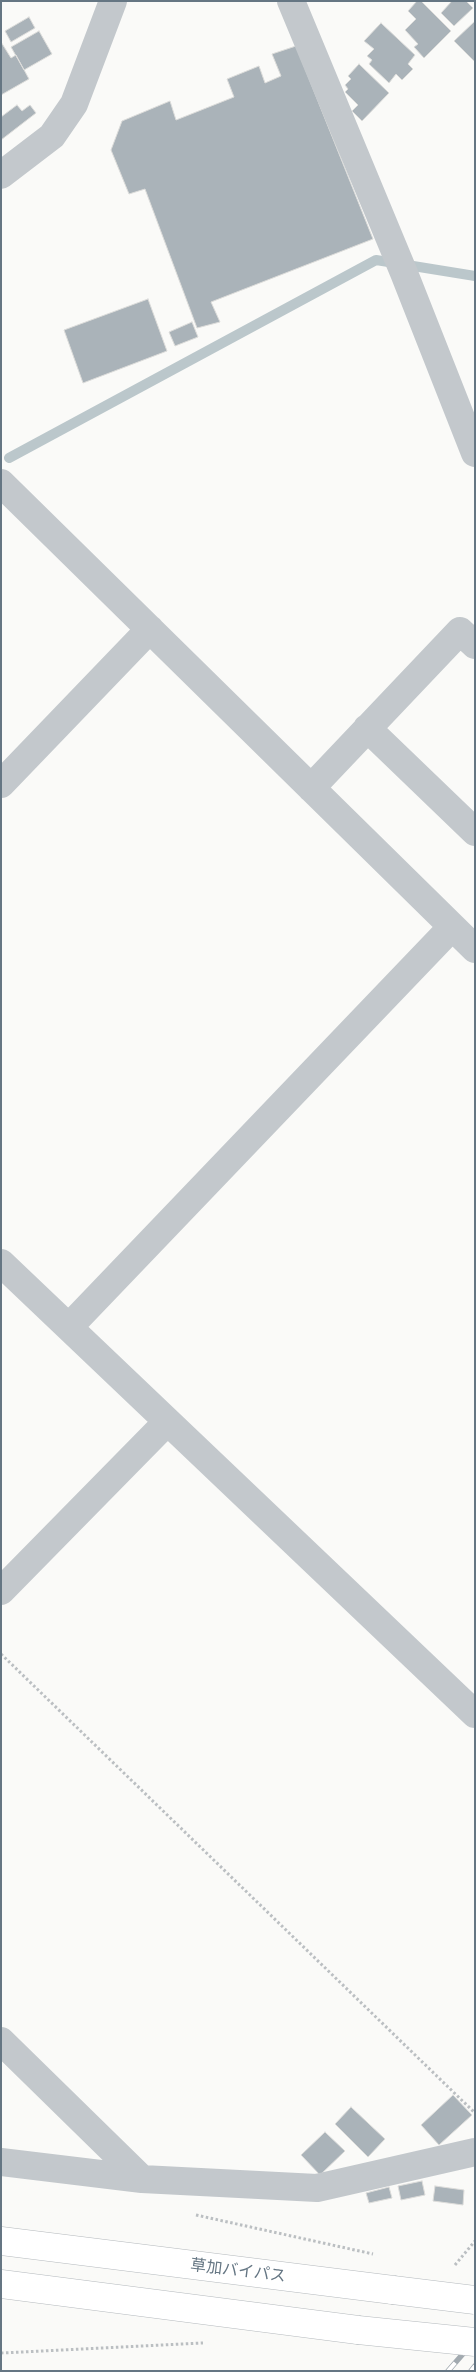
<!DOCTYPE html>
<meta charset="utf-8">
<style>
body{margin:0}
#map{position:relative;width:476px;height:2372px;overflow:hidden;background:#fafaf8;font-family:"IBM Plex Sans",sans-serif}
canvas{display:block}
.frame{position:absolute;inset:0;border:2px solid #657683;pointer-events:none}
</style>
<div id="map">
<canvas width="476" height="2372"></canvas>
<div class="frame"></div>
</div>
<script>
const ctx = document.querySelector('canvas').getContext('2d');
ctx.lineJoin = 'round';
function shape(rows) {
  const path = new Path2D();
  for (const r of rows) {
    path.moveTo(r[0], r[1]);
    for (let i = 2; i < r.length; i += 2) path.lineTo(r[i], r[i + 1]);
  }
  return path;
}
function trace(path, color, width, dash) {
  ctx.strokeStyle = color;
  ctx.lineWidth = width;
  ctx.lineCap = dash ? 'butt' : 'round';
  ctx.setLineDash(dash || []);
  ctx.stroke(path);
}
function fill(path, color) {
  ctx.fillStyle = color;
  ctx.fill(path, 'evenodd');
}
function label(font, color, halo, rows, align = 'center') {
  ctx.font = font + ' "IBM Plex Sans","Noto Sans JP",sans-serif';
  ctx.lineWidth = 5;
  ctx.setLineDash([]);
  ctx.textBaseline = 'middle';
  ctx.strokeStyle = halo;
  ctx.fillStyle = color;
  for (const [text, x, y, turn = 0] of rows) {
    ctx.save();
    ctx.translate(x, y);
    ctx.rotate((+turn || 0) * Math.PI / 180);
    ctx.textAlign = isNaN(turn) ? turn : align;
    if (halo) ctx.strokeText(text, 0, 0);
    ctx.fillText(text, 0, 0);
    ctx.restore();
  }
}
trace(shape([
 [9,458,376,260,475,276]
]), '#bbc7cb', 10);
const building = shape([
 [417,1,421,1,451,31,424,58,414,47,418,44,405,30,416,19,408,11,417,1],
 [452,1,466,1,473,8,454,26,441,13,452,1],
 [29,17,35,28,11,42,5,31,29,17],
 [475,21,475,62,454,41,475,21],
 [381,23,415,55,408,64,413,69,402,80,396,74,389,83,369,64,372,60,367,56,374,49,364,41,381,23],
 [39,31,52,54,24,70,11,47,39,31],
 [1,42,11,58,16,55,29,79,1,95,1,42],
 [296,46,373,239,211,302,220,322,197,328,145,189,129,194,111,150,122,121,170,101,176,120,234,97,227,79,259,66,265,83,281,76,272,54,296,46],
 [359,64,389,93,362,121,352,111,358,105,345,92,348,89,345,85,351,79,348,76,359,64],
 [17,105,22,111,30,105,36,113,1,140,1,117,17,105],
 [148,299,167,351,83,383,64,330,148,299],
 [192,322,198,337,175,346,169,332,192,322],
 [453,2095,472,2115,439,2145,421,2125,453,2095],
 [351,2107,385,2139,368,2157,335,2124,351,2107],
 [325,2132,345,2151,320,2175,301,2155,325,2132],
 [422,2181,425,2195,401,2200,398,2186,422,2181],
 [435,2186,464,2190,463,2205,433,2201,435,2186],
 [389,2187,392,2198,369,2203,366,2193,389,2187]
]);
fill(building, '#aab3b9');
trace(building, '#dcdcda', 1);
const highway = shape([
 [1,2241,393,2290],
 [1,2284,358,2330]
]);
trace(highway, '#b4b9bd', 29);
trace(shape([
 [1,1654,475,2113],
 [196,2215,373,2254],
 [455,2265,475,2241],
 [1,2353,203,2343]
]), '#bbbfc2', 3, [2.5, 2.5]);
trace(shape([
 [291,1,404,273,475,453],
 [1,175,52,136,74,104,113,1],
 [1,483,475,949],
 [367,728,475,832],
 [1,784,150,629],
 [311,788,460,631,475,645],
 [1,1263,475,1714],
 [69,1327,452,927],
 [1,1591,167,1422],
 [1,2041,142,2179,317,2188,475,2152],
 [1,2162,142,2179]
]), '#c3c8cc', 28);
trace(highway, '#fff', 28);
const rail = shape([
 [448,2371,475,2340],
 [471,2371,475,2366]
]);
trace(rail, '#a2aab0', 5.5);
trace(rail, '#fff', 4, [11]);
const highwayBridge = shape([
 [393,2290,475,2300],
 [358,2330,475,2342]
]);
trace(highwayBridge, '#b4b9bd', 29, []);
trace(highwayBridge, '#fff', 28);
label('16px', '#657683', '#fff', [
 ["草加バイパス",238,2271,7]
]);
</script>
